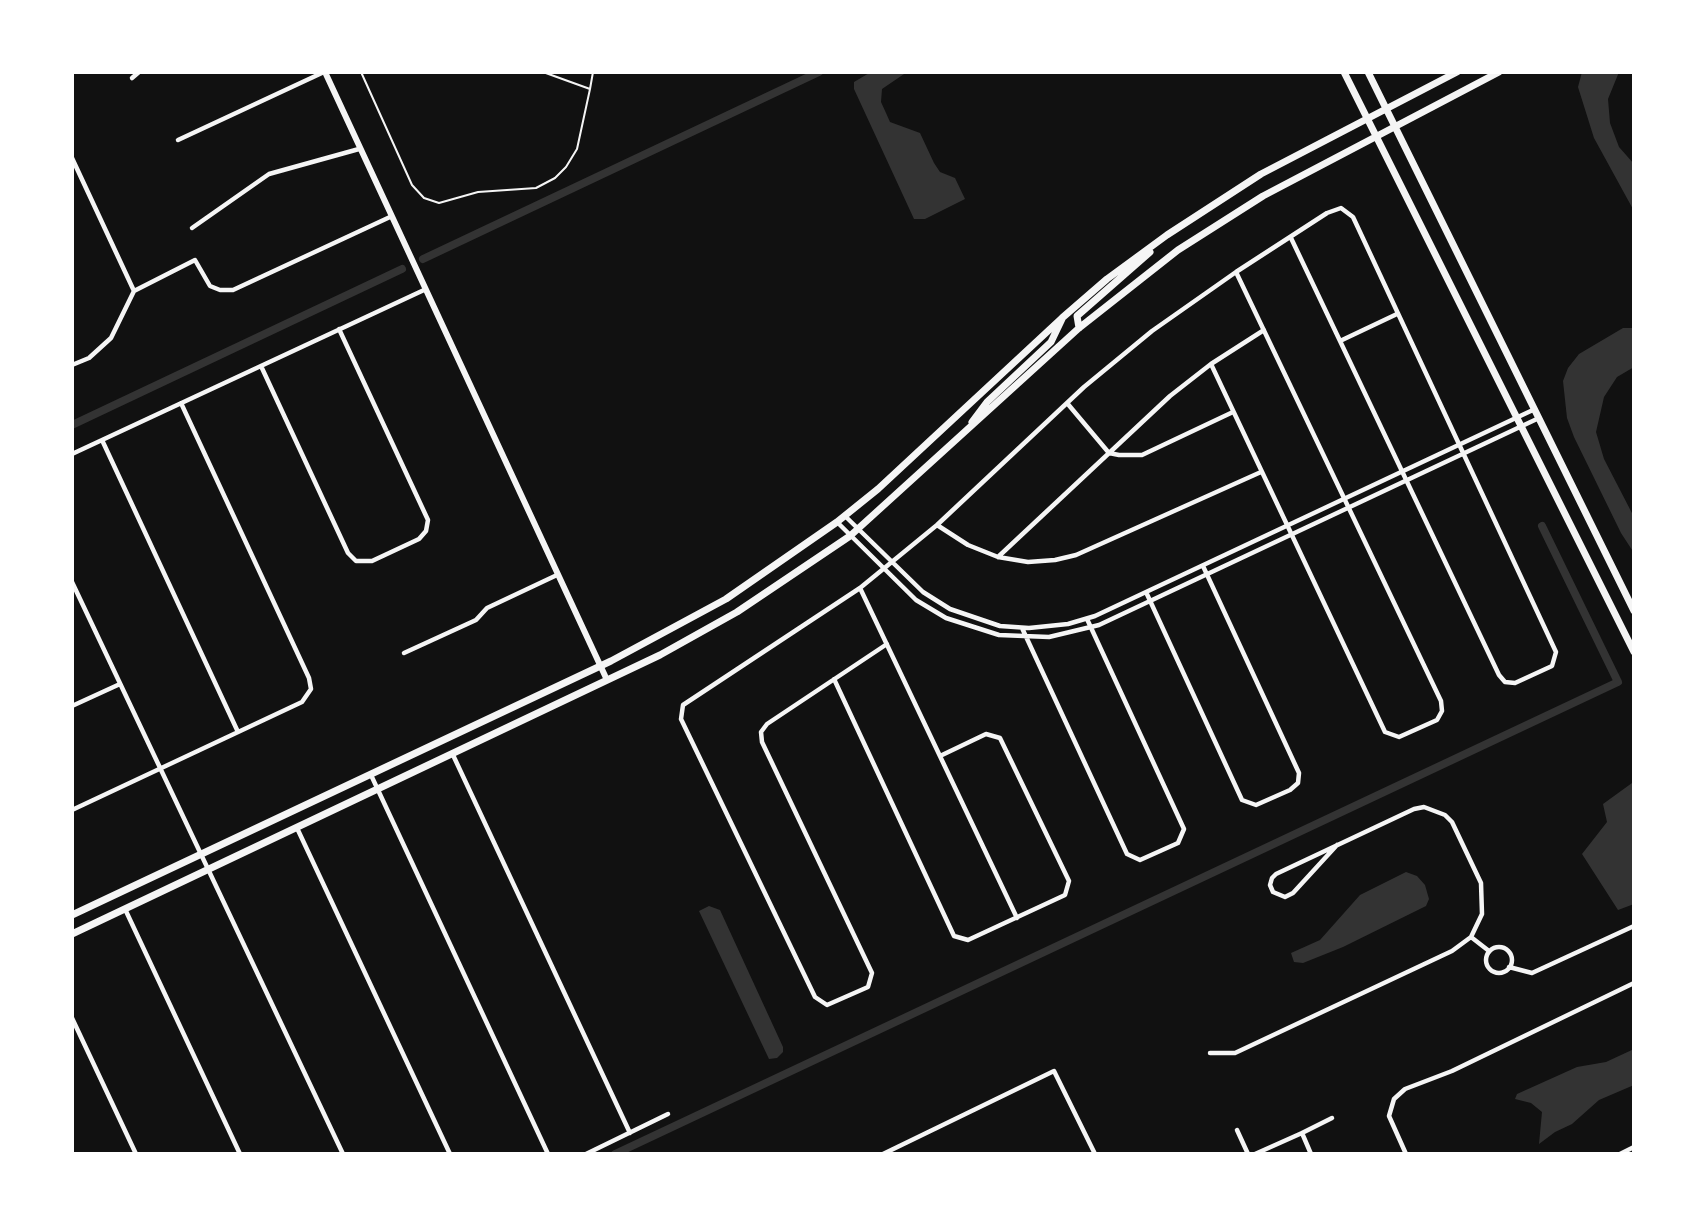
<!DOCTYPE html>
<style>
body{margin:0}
#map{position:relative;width:1706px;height:1226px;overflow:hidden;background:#111;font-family:Cabin,sans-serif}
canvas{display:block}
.frame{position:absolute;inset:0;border:74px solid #fff;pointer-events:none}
</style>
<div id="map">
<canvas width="1706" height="1226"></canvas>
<div class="frame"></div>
</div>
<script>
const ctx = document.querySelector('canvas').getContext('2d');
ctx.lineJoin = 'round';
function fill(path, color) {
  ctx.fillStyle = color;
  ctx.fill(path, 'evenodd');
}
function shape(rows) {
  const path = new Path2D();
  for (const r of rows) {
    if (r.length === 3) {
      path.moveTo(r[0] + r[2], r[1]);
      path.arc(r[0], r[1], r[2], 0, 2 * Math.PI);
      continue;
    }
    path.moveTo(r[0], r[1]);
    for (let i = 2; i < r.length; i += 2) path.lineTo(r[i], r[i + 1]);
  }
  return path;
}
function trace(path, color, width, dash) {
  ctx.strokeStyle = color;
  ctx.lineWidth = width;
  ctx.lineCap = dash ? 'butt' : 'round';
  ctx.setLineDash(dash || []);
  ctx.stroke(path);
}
fill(shape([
 [871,72,907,72,882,89,881,102,886,113,890,122,920,133,934,163,940,172,955,178,965,199,925,219,914,219,854,89,854,82],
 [1582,72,1619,72,1608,99,1610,123,1619,147,1634,164,1634,211,1594,138,1578,87],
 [1623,328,1634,328,1634,367,1617,377,1604,397,1596,432,1604,459,1634,517,1634,553,1621,533,1574,437,1567,418,1563,381,1568,368,1579,354],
 [1632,783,1634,904,1618,910,1582,854,1607,822,1603,804],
 [1406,872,1417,876,1425,885,1429,899,1426,906,1343,947,1303,963,1294,962,1291,953,1320,940,1360,895],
 [709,906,720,910,783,1047,783,1052,777,1058,769,1059,699,911],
 [1634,1049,1634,1085,1599,1100,1572,1124,1555,1132,1539,1144,1542,1112,1531,1103,1515,1099,1517,1094,1577,1067,1606,1062]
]), '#333');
trace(shape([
 [423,259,819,72],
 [72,425,402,269],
 [615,1154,1618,682,1542,526]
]), '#333', 8);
trace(shape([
 [361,72,412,185,424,198,439,203,478,192,536,188,555,178,566,167,577,149,590,89,543,72],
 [678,72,687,72],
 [590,89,593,72]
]), '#f5f5f5', 2);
trace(shape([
 [132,78,139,72],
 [178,140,324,72],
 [72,158,134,291],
 [192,228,269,174,359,149],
 [1340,341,1397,314],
 [1211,364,1385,732,1399,737,1437,720,1442,711,1441,701,1236,272],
 [72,365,89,358,111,338,134,291,195,260,210,286,220,290,233,290,390,217],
 [261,366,348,553,356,561,372,561,419,539,426,531,428,520,339,329],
 [1067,403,1109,453,1119,455,1142,455,1233,412],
 [102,440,238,732],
 [72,454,424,290],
 [845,516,923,592,950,609,1000,626,1029,628,1068,624,1095,616,1535,409],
 [837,522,916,600,946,618,999,635,1049,637,1099,625,1539,418],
 [937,525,968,545,998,557,1028,562,1055,560,1076,555,1261,472],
 [998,557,1170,396,1211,364,1264,330],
 [72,582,343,1154],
 [860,588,1017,918],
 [1146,592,1242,800,1256,805,1290,790,1298,783,1299,773,1203,566],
 [1022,628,1127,854,1140,860,1178,843,1184,829,1087,619],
 [887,644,767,724,761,732,762,742,872,973,868,987,827,1005,815,997,681,719,683,705,860,588,937,525,1084,387,1152,331,1236,272,1327,213,1341,208,1353,217,1556,652,1552,666,1515,683,1505,682,1499,675,1291,238],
 [404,653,476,620,487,608,557,575],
 [834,679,954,936,968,940,1065,895,1069,881,1000,738,986,734,940,756],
 [72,706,120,684],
 [453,755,630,1133],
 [371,775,548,1154],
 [72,810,302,702,311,689,309,678,181,403],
 [297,828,450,1154],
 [125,909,240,1154],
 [1471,937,1489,951],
 [1499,960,13],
 [1509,967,1532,973,1634,926],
 [72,1018,136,1154],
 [1210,1053,1235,1053,1452,951,1471,937,1482,914,1481,883,1452,822,1445,815,1424,807,1414,809,1276,874,1272,878,1270,885,1273,892,1285,897,1293,893,1337,845],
 [1237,1130,1248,1154],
 [586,1154,668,1114],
 [883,1154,1054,1071,1095,1154],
 [1255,1154,1302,1133],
 [1311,1154,1302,1133,1332,1118],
 [1406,1154,1389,1116,1394,1099,1405,1089,1452,1071,1634,983],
 [1620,1154,1634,1147]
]), '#f5f5f5', 4.5);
trace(shape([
 [325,72,607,680]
]), '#f5f5f5', 6);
trace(shape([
 [1344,72,1634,652],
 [1368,72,1634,611],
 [1079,328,1077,316,1150,252],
 [972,422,987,402,1051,342,1062,319],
 [72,915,611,661,726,599,837,522,878,489,1062,318,1107,279,1167,235,1261,174,1457,72],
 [72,934,660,655,737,612,850,536,1079,328,1178,250,1263,196,1499,72]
]), '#f5f5f5', 7);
</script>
